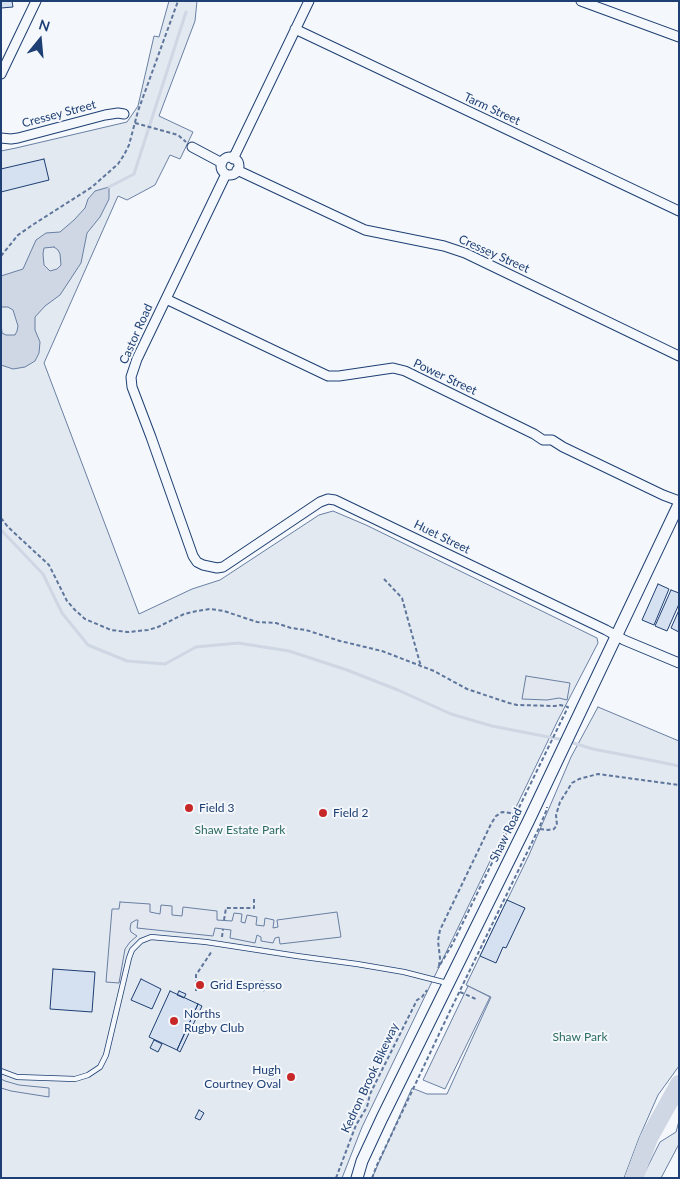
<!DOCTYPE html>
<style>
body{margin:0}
#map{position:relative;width:680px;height:1179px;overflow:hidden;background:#f4f7fb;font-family:Lato,sans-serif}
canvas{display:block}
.frame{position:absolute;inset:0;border:2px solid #1d3f73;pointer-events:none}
.north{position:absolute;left:15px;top:15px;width:50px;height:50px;-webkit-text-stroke:4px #f4f7fb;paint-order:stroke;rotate:17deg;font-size:14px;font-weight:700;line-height:20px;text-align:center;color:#1d3f73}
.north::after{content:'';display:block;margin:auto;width:18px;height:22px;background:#1d3f73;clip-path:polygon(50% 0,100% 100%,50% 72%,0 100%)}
</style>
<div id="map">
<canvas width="680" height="1179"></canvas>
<div class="frame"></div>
<div class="north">N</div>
</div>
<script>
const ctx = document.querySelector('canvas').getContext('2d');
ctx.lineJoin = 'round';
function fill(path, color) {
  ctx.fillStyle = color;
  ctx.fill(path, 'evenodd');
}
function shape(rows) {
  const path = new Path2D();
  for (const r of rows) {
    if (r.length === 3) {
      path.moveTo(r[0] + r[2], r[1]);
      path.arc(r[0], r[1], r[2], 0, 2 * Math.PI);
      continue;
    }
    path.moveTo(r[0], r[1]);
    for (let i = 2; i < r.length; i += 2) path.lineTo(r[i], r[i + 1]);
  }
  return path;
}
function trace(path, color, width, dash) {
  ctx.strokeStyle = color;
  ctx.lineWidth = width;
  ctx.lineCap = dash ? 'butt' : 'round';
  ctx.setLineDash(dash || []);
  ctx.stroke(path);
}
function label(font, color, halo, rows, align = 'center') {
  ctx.font = font + ' Lato,sans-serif';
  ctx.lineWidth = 4;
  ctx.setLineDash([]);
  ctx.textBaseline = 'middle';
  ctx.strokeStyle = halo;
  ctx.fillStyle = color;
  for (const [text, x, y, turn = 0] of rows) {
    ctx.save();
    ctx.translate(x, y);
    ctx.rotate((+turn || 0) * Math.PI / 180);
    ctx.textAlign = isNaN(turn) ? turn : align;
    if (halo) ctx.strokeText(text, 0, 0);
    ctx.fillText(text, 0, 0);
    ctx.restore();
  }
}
const green = shape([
 [169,1,197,1,195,21,159,116,193,132,180,159,170,155,155,185,127,200,118,196,44,363,139,614,192,589,220,580,319,515,333,511,366,525,597,638,598,643,558,720,362,1127,342,1178,1,1178,1,151,16,148,127,122,138,106,154,36,159,37,169,1],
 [598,707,679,741,679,1066,658,1095,639,1138,624,1178,372,1178,412,1088,427,1094,447,1094,491,997,466,985,529,855,571,757,598,707],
 [679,1121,679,1144,661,1178,642,1178,660,1142,676,1132,679,1121]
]);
fill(green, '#e3e9f0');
trace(green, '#687fa3', 1);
const parking = shape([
 [526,676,570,683,567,700,559,698,547,700,522,699,526,676],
 [120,902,150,904,150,912,160,914,161,905,172,906,172,915,182,916,183,907,217,911,217,920,232,921,234,913,242,914,241,922,245,923,247,915,257,917,256,925,264,926,265,918,274,920,273,928,278,927,277,920,337,912,341,937,280,944,279,937,275,938,273,943,261,941,261,937,257,935,255,943,230,938,231,930,215,928,213,936,137,928,138,920,136,920,131,923,130,929,131,932,137,936,130,942,125,949,119,983,106,982,112,909,119,909,120,902],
 [468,986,490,997,445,1089,423,1080,468,986],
 [1,1079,5,1081,19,1085,49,1088,49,1097,11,1091,1,1088,1,1079]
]);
fill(parking, '#e3e8f0');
trace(parking, '#687fa3', 1);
const water = shape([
 [109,187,109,199,100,217,87,233,81,263,60,295,45,306,35,317,35,330,40,342,39,353,35,361,25,367,13,369,1,365,1,323,2,333,6,335,15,335,17,331,18,326,13,310,8,307,1,307,1,276,23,269,36,240,46,233,60,232,74,220,85,208,88,199,95,191,109,187],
 [54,247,58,250,60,254,61,265,57,269,50,271,44,265,43,254,44,248,54,247]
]);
fill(water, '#cfd7e4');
trace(water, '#687fa3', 1);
trace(shape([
 [109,187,134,174,186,12],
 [1,530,43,574,62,613,88,645,127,661,165,664,196,647,238,643,289,651,347,670,398,690,451,714,492,726,564,740],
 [570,742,593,749,645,759,679,766]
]), '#cfd7e4', 3);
trace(shape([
 [634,1178,649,1138,679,1084]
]), '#cfd7e4', 18);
const building = shape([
 [1,1,12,1,13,7,1,8,1,1],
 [44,159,49,180,1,192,1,169,44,159],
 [658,584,669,589,654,625,642,620,658,584],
 [671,590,679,593,679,604,667,631,655,626,671,590],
 [679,610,679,632,671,628,679,610],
 [507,900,525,908,506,948,503,947,496,963,480,956,507,900],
 [53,969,95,972,92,1012,50,1009,53,969],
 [141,979,161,989,152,1009,131,1000,141,979],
 [262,981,267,984,264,991,259,988,262,981],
 [170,991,198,1004,177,1050,149,1037,170,991],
 [179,991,186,994,184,998,177,995,179,991],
 [198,1004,202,1006,180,1052,177,1050,198,1004],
 [154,1040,162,1044,158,1052,150,1048,154,1040],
 [199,1110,204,1113,200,1120,195,1118,199,1110]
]);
fill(building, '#d5e0f0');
trace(building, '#1d3f73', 1);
const service = shape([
 [1,1071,17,1077,75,1079,88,1075,100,1067,106,1055,129,958,132,950,141,941,151,937,206,942,297,956,357,964,404,972,447,983]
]);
const minor = shape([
 [581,1,679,37],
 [295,29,679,211],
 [1,74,36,1],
 [1,138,11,139,18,138,105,115,118,113,124,114],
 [192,147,222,163],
 [230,166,9],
 [233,159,309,1],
 [237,170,365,230,444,246,465,253,679,356],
 [226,174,137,359,131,377,132,387,151,437,193,556,197,562,203,565,217,568,223,567,320,502,328,499,335,500,606,630,624,640,679,663],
 [166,299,328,376,339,376,393,368,405,371,534,434,543,440,552,440,563,447,663,495,679,501]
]);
const tertiary = shape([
 [357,1178,362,1161,382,1118,528,822,679,504]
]);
trace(service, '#1d3f73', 6);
trace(minor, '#1d3f73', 11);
trace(tertiary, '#1d3f73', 13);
trace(shape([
 [135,123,178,135,186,142],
 [1,256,18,235,34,224,92,187,118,164,124,155,129,145,138,111,178,1],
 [1,518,8,527,49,565,67,601,75,610,85,619,111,630,128,632,148,630,158,627,184,614,197,611,210,609,224,611,257,622,276,623,291,628,306,630,340,641,382,651,434,671,467,689,509,703,517,705,555,706,560,705,568,707,452,945,438,968],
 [384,579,402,598,421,667],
 [540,829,548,830,554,829,557,825,556,815,560,802,572,783,579,779,598,774,679,785],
 [224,920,226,908,254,908,254,899],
 [222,937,223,929],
 [439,966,440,958,438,941,440,930,491,824,496,816,502,812,510,813,516,816],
 [196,991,196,975,212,951],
 [460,992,476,999],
 [336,1178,356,1125,367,1107,370,1094,417,1000,422,997,427,990],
 [372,1178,377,1165,450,1011,539,828,547,809,547,807]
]), '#5e769c', 2, [4, 2.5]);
trace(service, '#f4f7fb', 4.5);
trace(minor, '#f4f7fb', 9);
trace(tertiary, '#f4f7fb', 11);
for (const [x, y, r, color] of [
 [189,808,5,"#c62828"],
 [323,813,5,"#c62828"],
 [200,985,5,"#c62828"],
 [174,1021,5,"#c62828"],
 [291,1077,5,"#c62828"]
]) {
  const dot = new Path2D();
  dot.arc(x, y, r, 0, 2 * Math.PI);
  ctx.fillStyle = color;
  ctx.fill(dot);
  trace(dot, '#f4f7fb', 2);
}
label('12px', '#1d3f73', '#f4f7fb', [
 ["Tarm Street",492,109,25],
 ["Cressey Street",59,114,-15],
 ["Cressey Street",494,254,24],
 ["Castor Road",136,334,-66],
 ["Power Street",445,377,25],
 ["Huet Street",442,537,26],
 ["Shaw Road",506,835,-64],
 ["Kedron Brook Bikeway",370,1078,-65]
]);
label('12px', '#1d3f73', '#f4f7fb', [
 ["Field 3",199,808],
 ["Field 2",333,813],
 ["Grid Espresso",210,985],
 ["Norths",184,1014],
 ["Rugby Club",184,1028],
 ["Hugh",281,1070,"right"],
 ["Courtney Oval",281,1084,"right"]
], 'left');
label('12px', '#2c6c60', '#f4f7fb', [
 ["Shaw Estate Park",240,830],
 ["Shaw Park",580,1037]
]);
</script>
